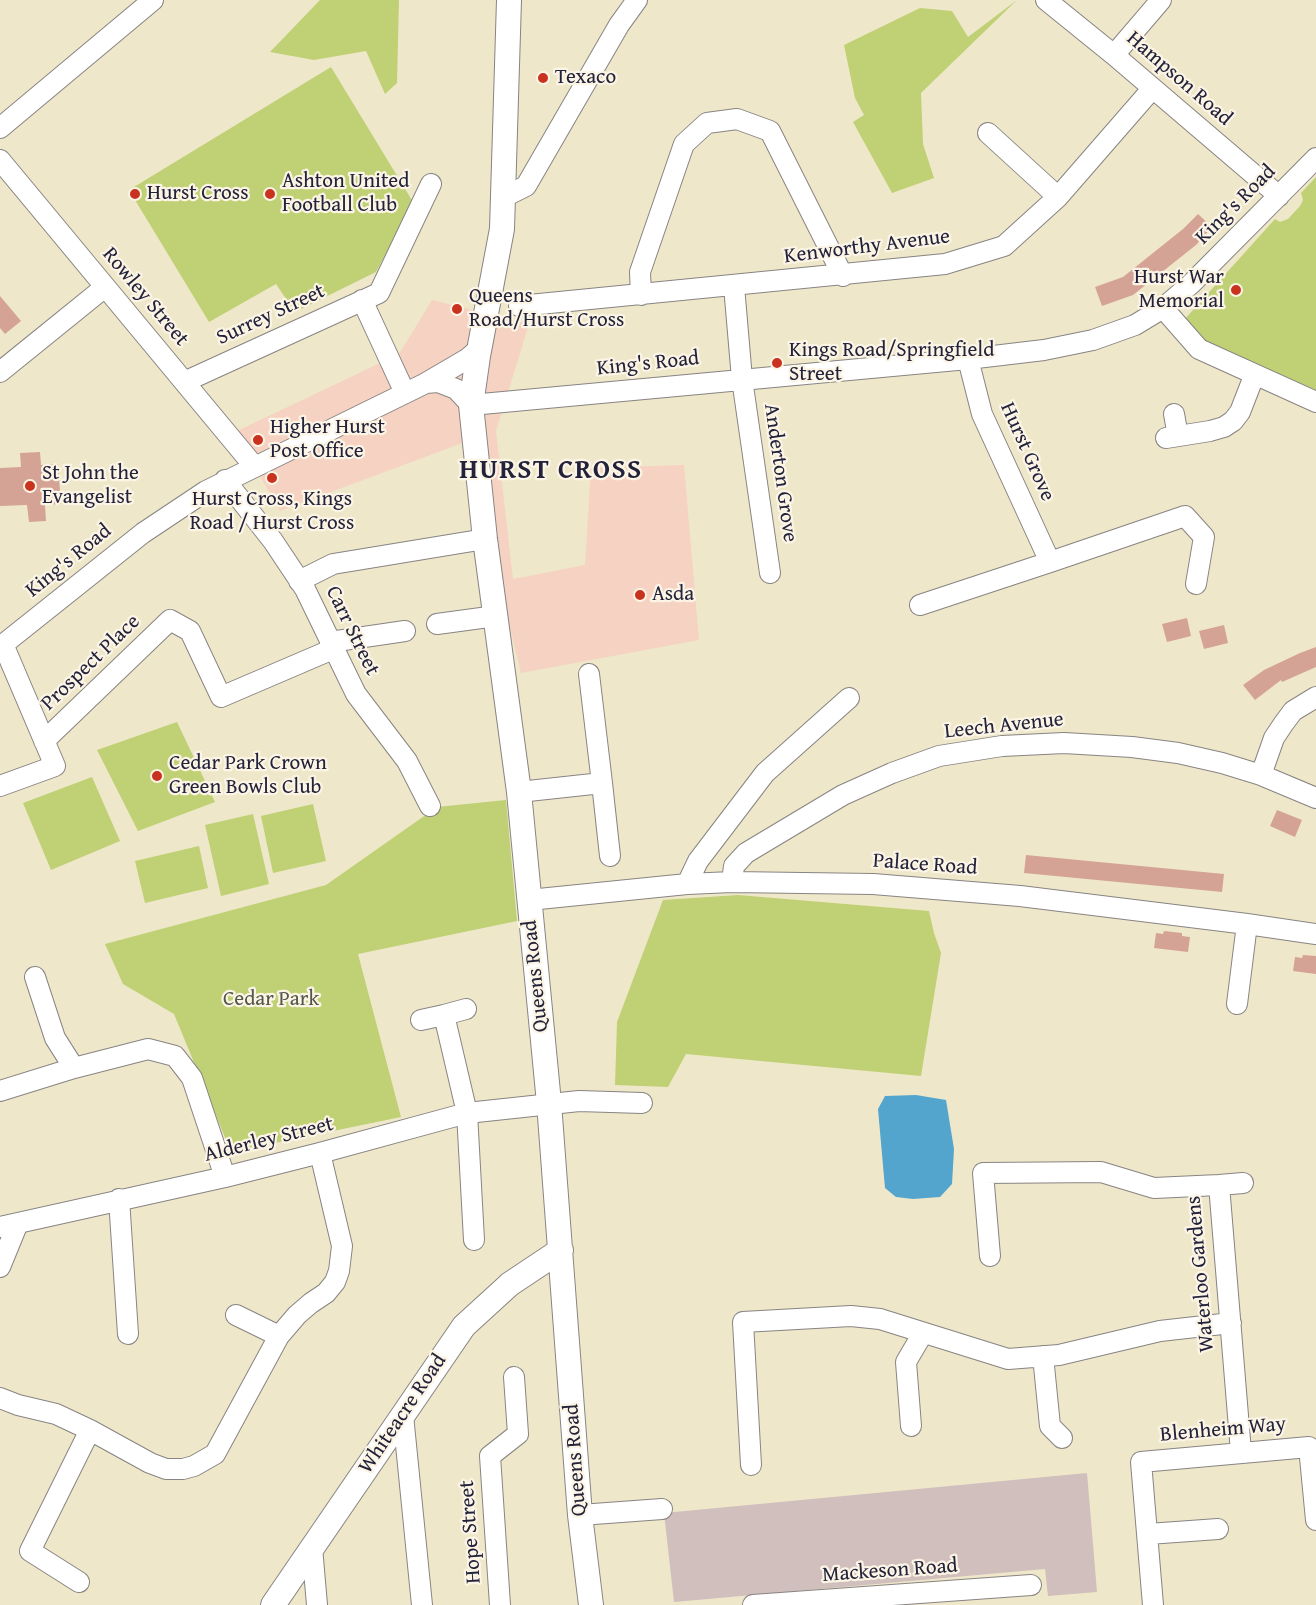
<!DOCTYPE html>
<style>
body{margin:0}
canvas{display:block;background:#eee7ca}
</style>
<canvas width="1316" height="1605"></canvas>
<script>
const ctx = document.querySelector('canvas').getContext('2d');
ctx.lineJoin = 'round';
function fill(path, color) {
  ctx.fillStyle = color;
  ctx.fill(path, 'evenodd');
}
function shape(rows) {
  const path = new Path2D();
  for (const r of rows) {
    path.moveTo(r[0], r[1]);
    for (let i = 2; i < r.length; i += 2) path.lineTo(r[i], r[i + 1]);
  }
  return path;
}
function trace(path, color, width, dash) {
  ctx.strokeStyle = color;
  ctx.lineWidth = width;
  ctx.lineCap = dash ? 'butt' : 'round';
  ctx.setLineDash(dash || []);
  ctx.stroke(path);
}
function label(font, color, halo, rows, align = 'center') {
  ctx.font = font + ' "Gentium Book Plus",serif';
  ctx.lineWidth = 4.5;
  ctx.setLineDash([]);
  ctx.textBaseline = 'middle';
  ctx.strokeStyle = halo;
  ctx.fillStyle = color;
  for (const [text, x, y, turn = 0] of rows) {
    ctx.save();
    ctx.translate(x, y);
    ctx.rotate((+turn || 0) * Math.PI / 180);
    ctx.textAlign = isNaN(turn) ? turn : align;
    if (halo) ctx.strokeText(text, 0, 0);
    ctx.fillText(text, 0, 0);
    ctx.restore();
  }
}
fill(shape([
 [432,300,529,324,496,431,513,579,585,565,591,468,684,465,699,640,521,673,465,442,280,511,235,432,399,354]
]), '#f6d2c3');
fill(shape([
 [1087,1473,1097,1592,1048,1596,1045,1569,674,1602,664,1513]
]), '#d1bfbd');
fill(shape([
 [320,0,399,0,397,83,385,94,366,51,314,60,270,52],
 [1017,0,921,93,923,144,934,178,892,193,853,122,864,115,855,98,844,45,920,8,952,11,968,37],
 [331,67,413,202,376,272,295,312,276,284,209,322,129,190],
 [1316,177,1316,393,1212,352,1184,320,1275,219,1280,222,1288,219,1300,206,1303,200,1301,193],
 [177,722,215,802,138,831,97,750],
 [92,777,120,841,51,870,23,803],
 [506,800,517,921,358,954,401,1117,231,1152,174,1014,123,984,105,944,326,885,437,807],
 [313,804,326,861,273,873,261,816],
 [253,814,269,884,221,896,205,825],
 [199,846,208,888,145,903,135,861],
 [738,895,929,911,934,933,941,953,921,1076,686,1054,668,1087,615,1085,617,1022,663,900]
]), '#bfd174');
fill(shape([
 [916,1095,946,1100,954,1149,952,1184,940,1197,913,1199,896,1197,885,1188,878,1109,885,1096]
]), '#53a5ce');
fill(shape([
 [1198,214,1212,227,1196,245,1133,295,1102,306,1095,287,1123,277,1183,229],
 [0,296,21,321,5,334,0,328],
 [40,452,41,465,58,464,61,504,45,505,46,521,29,522,27,505,0,506,0,468,21,467,20,453],
 [1187,618,1191,636,1167,642,1162,624],
 [1224,625,1228,643,1204,649,1199,631],
 [1316,647,1316,667,1282,682,1281,680,1255,700,1243,685,1264,670,1300,653],
 [1277,810,1302,820,1295,837,1270,826],
 [1026,855,1224,874,1222,892,1024,873],
 [1164,931,1182,933,1182,936,1190,937,1188,952,1154,948,1156,933,1163,934],
 [1303,955,1316,956,1316,974,1293,971,1295,957,1302,958]
]), '#d5a395');
const minor = shape([
 [1046,0,1114,55,1279,196],
 [1114,55,1161,0],
 [0,128,153,0],
 [988,133,1058,197],
 [0,160,254,466],
 [504,197,526,186,619,25,637,0],
 [734,286,742,379,770,573],
 [641,295,640,272,684,144,707,123,737,119,770,131,843,276],
 [362,300,405,393],
 [519,306,945,264,1004,246,1058,197,1152,89],
 [1163,308,1199,349,1316,402],
 [0,372,105,287],
 [184,382,379,293,431,184],
 [426,383,467,359,479,349],
 [1174,414,1178,436],
 [1166,438,1210,431,1224,427,1233,421,1240,412,1254,376],
 [225,480,273,541,305,589,356,694,407,761,430,806],
 [1050,562,1185,516,1204,537,1196,584],
 [299,581,333,564,485,539],
 [920,605,1050,562,982,414,968,359],
 [437,624,496,616],
 [330,642,405,631],
 [0,647,143,533,206,491,426,383,438,382,456,389,471,405,968,359,1044,350,1093,340,1135,325,1163,308,1191,284,1316,158],
 [589,674,602,783],
 [44,741,170,620,190,631,221,697,333,649],
 [1261,775,1274,738,1284,723,1293,711,1316,697],
 [0,786,55,766,3,644],
 [519,792,602,783,610,856],
 [732,882,734,866,746,853,843,795,892,773,939,756,1002,746,1064,743,1132,747,1178,753,1222,763,1261,775,1316,798],
 [687,884,698,861,765,773,849,698],
 [529,900,687,884,732,882,873,884,1020,896,1247,924,1316,934],
 [35,977,55,1038,74,1068],
 [1237,1004,1247,924],
 [444,1015,466,1009],
 [421,1020,444,1015,467,1113,474,1240],
 [0,1091,74,1068,148,1049,175,1056,192,1078,225,1177],
 [1219,1185,1243,1183],
 [119,1199,128,1334],
 [0,1227,225,1177,320,1153,467,1113,579,1101,642,1103],
 [990,1256,983,1173,1101,1172,1154,1188,1219,1185,1241,1452],
 [0,1267,18,1223],
 [236,1315,279,1336,297,1315,311,1303,326,1293,335,1282,339,1271,342,1246,320,1153],
 [1043,1356,1050,1426,1062,1438],
 [0,1398,18,1405,56,1414,90,1430,150,1463,166,1469,183,1469,194,1466,215,1454,279,1336],
 [403,1415,422,1605],
 [911,1426,906,1362,923,1333],
 [751,1465,743,1322,851,1316,880,1319,1008,1359,1059,1355,1160,1331,1231,1323],
 [580,1515,662,1509],
 [1148,1534,1218,1529],
 [312,1547,317,1605],
 [79,1582,30,1551,90,1430],
 [500,1605,490,1456,518,1434,514,1377],
 [753,1605,1031,1585],
 [1153,1605,1141,1462,1309,1447,1316,1520]
]);
const major = shape([
 [509,0,502,229,478,356,471,405,485,539,519,792,549,1103,580,1515,591,1605],
 [273,1605,464,1326,510,1284,561,1250]
]);
trace(minor, '#888482', 22);
trace(major, '#888482', 26);
trace(minor, '#fff', 20);
trace(major, '#fff', 24);
for (const [x, y, r, color] of [
 [543,78,6,"#c8321e"],
 [135,194,6,"#c8321e"],
 [270,194,6,"#c8321e"],
 [1236,290,6,"#c8321e"],
 [457,309,6,"#c8321e"],
 [777,363,6,"#c8321e"],
 [258,440,6,"#c8321e"],
 [272,478,6,"#c8321e"],
 [30,486,6,"#c8321e"],
 [640,595,6,"#c8321e"],
 [157,776,6,"#c8321e"]
]) {
  const dot = new Path2D();
  dot.arc(x, y, r, 0, 2 * Math.PI);
  ctx.fillStyle = color;
  ctx.fill(dot);
  trace(dot, '#fcf5e5', 2);
}
label('21px', '#22223b', '#fcf5e5', [
 ["Texaco",555,78],
 ["Ashton United",282,182],
 ["Football Club",282,206],
 ["Hurst Cross",147,194],
 ["Hurst War",1224,278,"right"],
 ["Memorial",1224,302,"right"],
 ["Queens",469,297],
 ["Road/Hurst Cross",469,321],
 ["Kings Road/Springfield",789,351],
 ["Street",789,375],
 ["Higher Hurst",270,428],
 ["Post Office",270,452],
 ["St John the",42,474],
 ["Evangelist",42,498],
 ["Hurst Cross, Kings",272,500,"center"],
 ["Road / Hurst Cross",272,524,"center"],
 ["Asda",652,595],
 ["Cedar Park Crown",169,764],
 ["Green Bowls Club",169,788]
], 'left');
label('21px', '#22223b', '#fcf5e5', [
 ["Hampson Road",1179,79,41],
 ["King's Road",1236,205,-45],
 ["Kenworthy Avenue",867,247,-7],
 ["Rowley Street",145,297,50],
 ["Surrey Street",271,315,-25],
 ["King's Road",648,364,-6],
 ["Hurst Grove",1027,452,66],
 ["Anderton Grove",780,473,82],
 ["King's Road",69,561,-39],
 ["Carr Street",352,631,64],
 ["Prospect Place",91,663,-44],
 ["Leech Avenue",1004,726,-6],
 ["Palace Road",925,865,4],
 ["Queens Road",536,976,-96],
 ["Alderley Street",269,1140,-14],
 ["Waterloo Gardens",1201,1274,-95],
 ["Whiteacre Road",403,1414,-56],
 ["Blenheim Way",1223,1430,-5],
 ["Queens Road",576,1460,-94],
 ["Hope Street",471,1532,-94],
 ["Mackeson Road",890,1571,-4]
]);
label('21px', '#51574c', '#fcf5e5', [
 ["Cedar Park",271,1000]
]);
ctx.letterSpacing = '1.5px';
label('bold 27px', '#22223b', '#fcf5e5', [
 ["HURST CROSS",551,471]
]);
ctx.letterSpacing = '0px';
</script>
